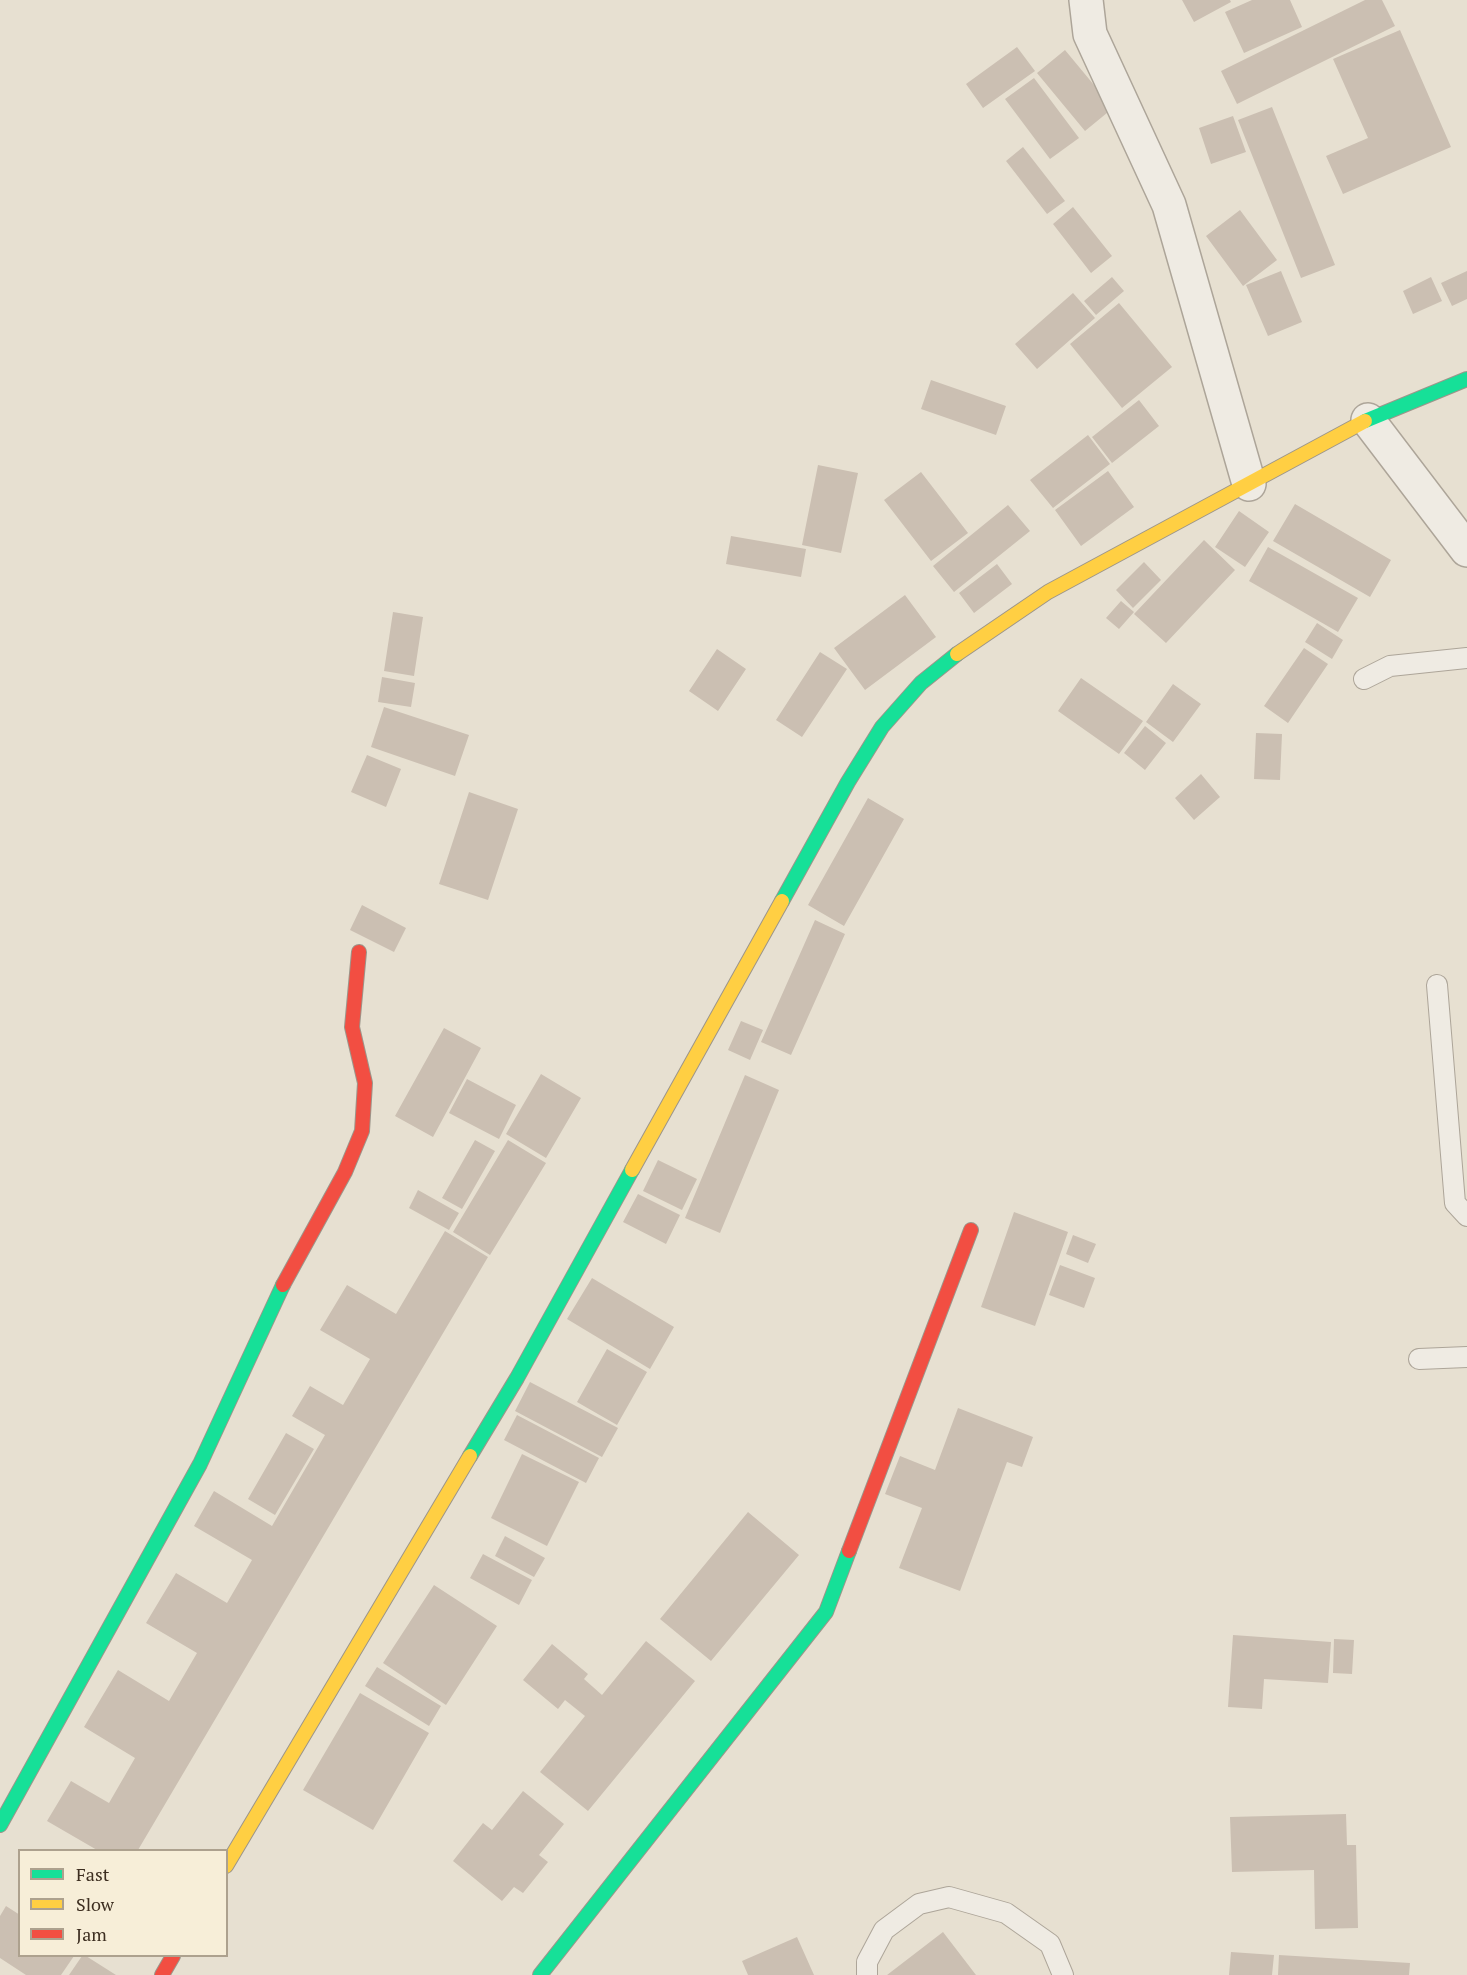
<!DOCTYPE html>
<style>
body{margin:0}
#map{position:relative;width:1467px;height:1975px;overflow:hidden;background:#e7e0d1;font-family:"PT Serif",serif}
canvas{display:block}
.legend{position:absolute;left:18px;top:1849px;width:210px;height:108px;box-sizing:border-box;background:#f7eed8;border:2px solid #ada18e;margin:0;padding:8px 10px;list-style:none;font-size:18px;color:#3d2e20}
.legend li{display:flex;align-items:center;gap:12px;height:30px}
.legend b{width:30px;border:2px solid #ada18e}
</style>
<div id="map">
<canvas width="1467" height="1975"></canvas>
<ul class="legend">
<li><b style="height:8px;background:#16e098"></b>Fast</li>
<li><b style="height:8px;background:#ffcf43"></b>Slow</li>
<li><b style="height:8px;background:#f24e42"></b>Jam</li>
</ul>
</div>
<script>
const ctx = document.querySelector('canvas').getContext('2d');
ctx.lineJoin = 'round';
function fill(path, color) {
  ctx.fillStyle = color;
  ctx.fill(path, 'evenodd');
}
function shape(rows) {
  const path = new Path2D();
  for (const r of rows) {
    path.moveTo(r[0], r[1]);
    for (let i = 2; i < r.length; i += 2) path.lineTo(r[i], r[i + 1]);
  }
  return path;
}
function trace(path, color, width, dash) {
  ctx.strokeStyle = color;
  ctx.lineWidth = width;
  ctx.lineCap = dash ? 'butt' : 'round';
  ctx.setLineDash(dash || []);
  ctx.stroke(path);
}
fill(shape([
 [1182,0,1230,0,1231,2,1194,22],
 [1252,0,1290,0,1302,27,1244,53,1225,12],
 [1365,0,1382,0,1395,26,1237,104,1221,71],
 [1400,30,1451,147,1343,194,1326,156,1368,138,1333,59],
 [1017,47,1035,71,983,108,966,84],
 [1065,50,1113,108,1085,131,1037,73],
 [1034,78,1079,138,1050,159,1005,99],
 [1272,107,1335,265,1301,278,1238,120],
 [1233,116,1246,152,1211,164,1199,128],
 [1023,147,1065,201,1047,214,1006,161],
 [1073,207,1112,256,1091,273,1053,224],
 [1240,210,1277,260,1243,286,1206,236],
 [1281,271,1302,322,1268,336,1246,285],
 [1467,271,1467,299,1452,306,1441,283],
 [1112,277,1124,291,1096,315,1084,301],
 [1431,277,1442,301,1413,314,1403,291],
 [1073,293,1095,318,1037,369,1015,344],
 [1119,303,1172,367,1122,408,1070,344],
 [931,380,1006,406,996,435,921,409],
 [1139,400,1159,426,1112,463,1092,437],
 [1088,435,1110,464,1053,508,1030,480],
 [818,465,858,473,841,553,802,545],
 [1108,471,1134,507,1081,546,1055,510],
 [921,472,968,533,931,561,884,500],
 [1295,504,1391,560,1370,597,1273,541],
 [1008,505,1030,531,954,592,933,566],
 [1239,511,1269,532,1245,567,1215,547],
 [731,536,806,549,801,577,726,564],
 [1204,540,1235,570,1166,643,1134,614],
 [1268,547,1358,598,1338,632,1249,581],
 [1144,562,1161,580,1133,608,1116,590],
 [997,564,1012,584,974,613,959,593],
 [905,595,936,637,865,690,834,648],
 [1121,601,1134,612,1119,629,1106,618],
 [393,612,423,617,414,676,384,671],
 [1317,623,1343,640,1332,659,1305,642],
 [1304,648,1328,664,1288,723,1264,706],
 [717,649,746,669,718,711,689,691],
 [820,652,847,669,802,737,776,720],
 [382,677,415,683,411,707,378,702],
 [1081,678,1143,721,1119,754,1058,711],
 [1173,684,1201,704,1173,742,1146,722],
 [384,707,469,735,455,776,371,747],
 [1145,726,1166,743,1145,770,1124,753],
 [1256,733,1282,734,1280,780,1254,779],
 [367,755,401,769,386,807,351,792],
 [1201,774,1220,797,1194,820,1175,798],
 [469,792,518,809,488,900,439,884],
 [868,798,904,819,844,926,808,905],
 [362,905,406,928,394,952,350,930],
 [815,920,845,934,791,1055,761,1042],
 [741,1021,763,1030,750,1060,728,1050],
 [444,1028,481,1048,433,1137,395,1116],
 [541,1074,581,1098,546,1158,506,1134],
 [745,1075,779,1090,720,1233,685,1218],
 [467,1079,516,1105,499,1139,449,1113],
 [475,1140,495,1151,462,1209,442,1198],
 [508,1140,546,1163,490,1255,453,1232],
 [658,1160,697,1179,682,1210,643,1191],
 [418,1190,459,1213,449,1230,409,1208],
 [638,1194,680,1215,666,1244,623,1222],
 [1014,1212,1068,1232,1035,1326,981,1307],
 [445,1231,488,1257,138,1850,97,1850,47,1821,71,1781,109,1803,135,1758,84,1727,118,1670,169,1701,197,1653,146,1623,176,1573,227,1603,252,1560,194,1526,214,1491,272,1526,325,1435,292,1416,310,1386,343,1405,370,1359,320,1330,347,1285,396,1314],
 [1073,1235,1096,1244,1088,1263,1066,1254],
 [1060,1265,1095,1278,1084,1308,1049,1295],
 [592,1278,674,1327,650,1369,567,1319],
 [607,1349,647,1372,617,1425,577,1402],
 [530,1382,618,1428,602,1457,515,1411],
 [958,1408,1033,1437,1022,1467,1007,1462,960,1591,899,1568,922,1508,885,1494,900,1456,935,1470],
 [517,1415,599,1458,586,1483,504,1440],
 [286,1433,314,1449,275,1515,248,1499],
 [522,1454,579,1482,547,1546,491,1518],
 [748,1512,799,1555,711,1661,660,1619],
 [505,1536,545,1558,534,1577,495,1556],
 [483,1554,532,1580,519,1605,470,1578],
 [434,1585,497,1626,446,1705,383,1663],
 [1233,1635,1331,1642,1328,1683,1264,1679,1262,1709,1228,1707],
 [1334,1639,1354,1640,1352,1674,1333,1673],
 [646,1641,695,1681,588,1811,540,1772,585,1716,565,1700,558,1709,523,1680,552,1644,588,1674,584,1679,602,1695],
 [377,1667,441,1706,429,1726,365,1686],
 [360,1693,429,1733,373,1830,303,1790],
 [523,1791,564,1824,539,1855,548,1862,523,1893,514,1887,502,1901,453,1861,483,1823,492,1830],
 [1346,1814,1347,1845,1356,1845,1358,1928,1315,1929,1314,1870,1232,1872,1230,1817],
 [6,1906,20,1915,20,1956,74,1956,61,1975,26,1975,0,1958,0,1916],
 [943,1932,976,1975,887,1975],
 [797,1937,814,1975,748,1975,742,1961],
 [1231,1952,1274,1955,1272,1975,1229,1975],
 [1279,1955,1410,1963,1409,1975,1278,1975],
 [82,1956,86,1956,116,1975,69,1975]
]), '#cbbfb2');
const lane = shape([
 [1364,679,1390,666,1467,658],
 [1437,985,1455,1203,1467,1216],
 [1419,1359,1467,1357],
 [867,1975,867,1962,884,1930,919,1904,949,1897,1006,1913,1050,1944,1063,1975]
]);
const street = shape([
 [1086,0,1090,34,1169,205,1249,484],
 [1368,420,1467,550]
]);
const fast = shape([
 [1365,421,1467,379],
 [782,901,848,782,882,727,921,683,957,654],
 [470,1456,517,1378,632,1170],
 [0,1825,200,1464,283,1285],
 [540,1975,826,1612,849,1551]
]);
const slow = shape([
 [957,654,1048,592,1365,421],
 [632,1170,782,901],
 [226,1866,470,1456]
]);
const jam = shape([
 [283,1285,345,1172,362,1131,365,1083,352,1027,359,952],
 [849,1551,971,1230],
 [162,1975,173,1956]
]);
trace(lane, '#ada599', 22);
trace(street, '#ada599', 36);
trace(fast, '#9c958a', 16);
trace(slow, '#9c958a', 16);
trace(jam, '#9c958a', 16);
trace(lane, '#efebe3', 20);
trace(street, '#efebe3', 33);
trace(fast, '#16e098', 14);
trace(slow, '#ffcf43', 14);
trace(jam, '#f24e42', 14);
</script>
